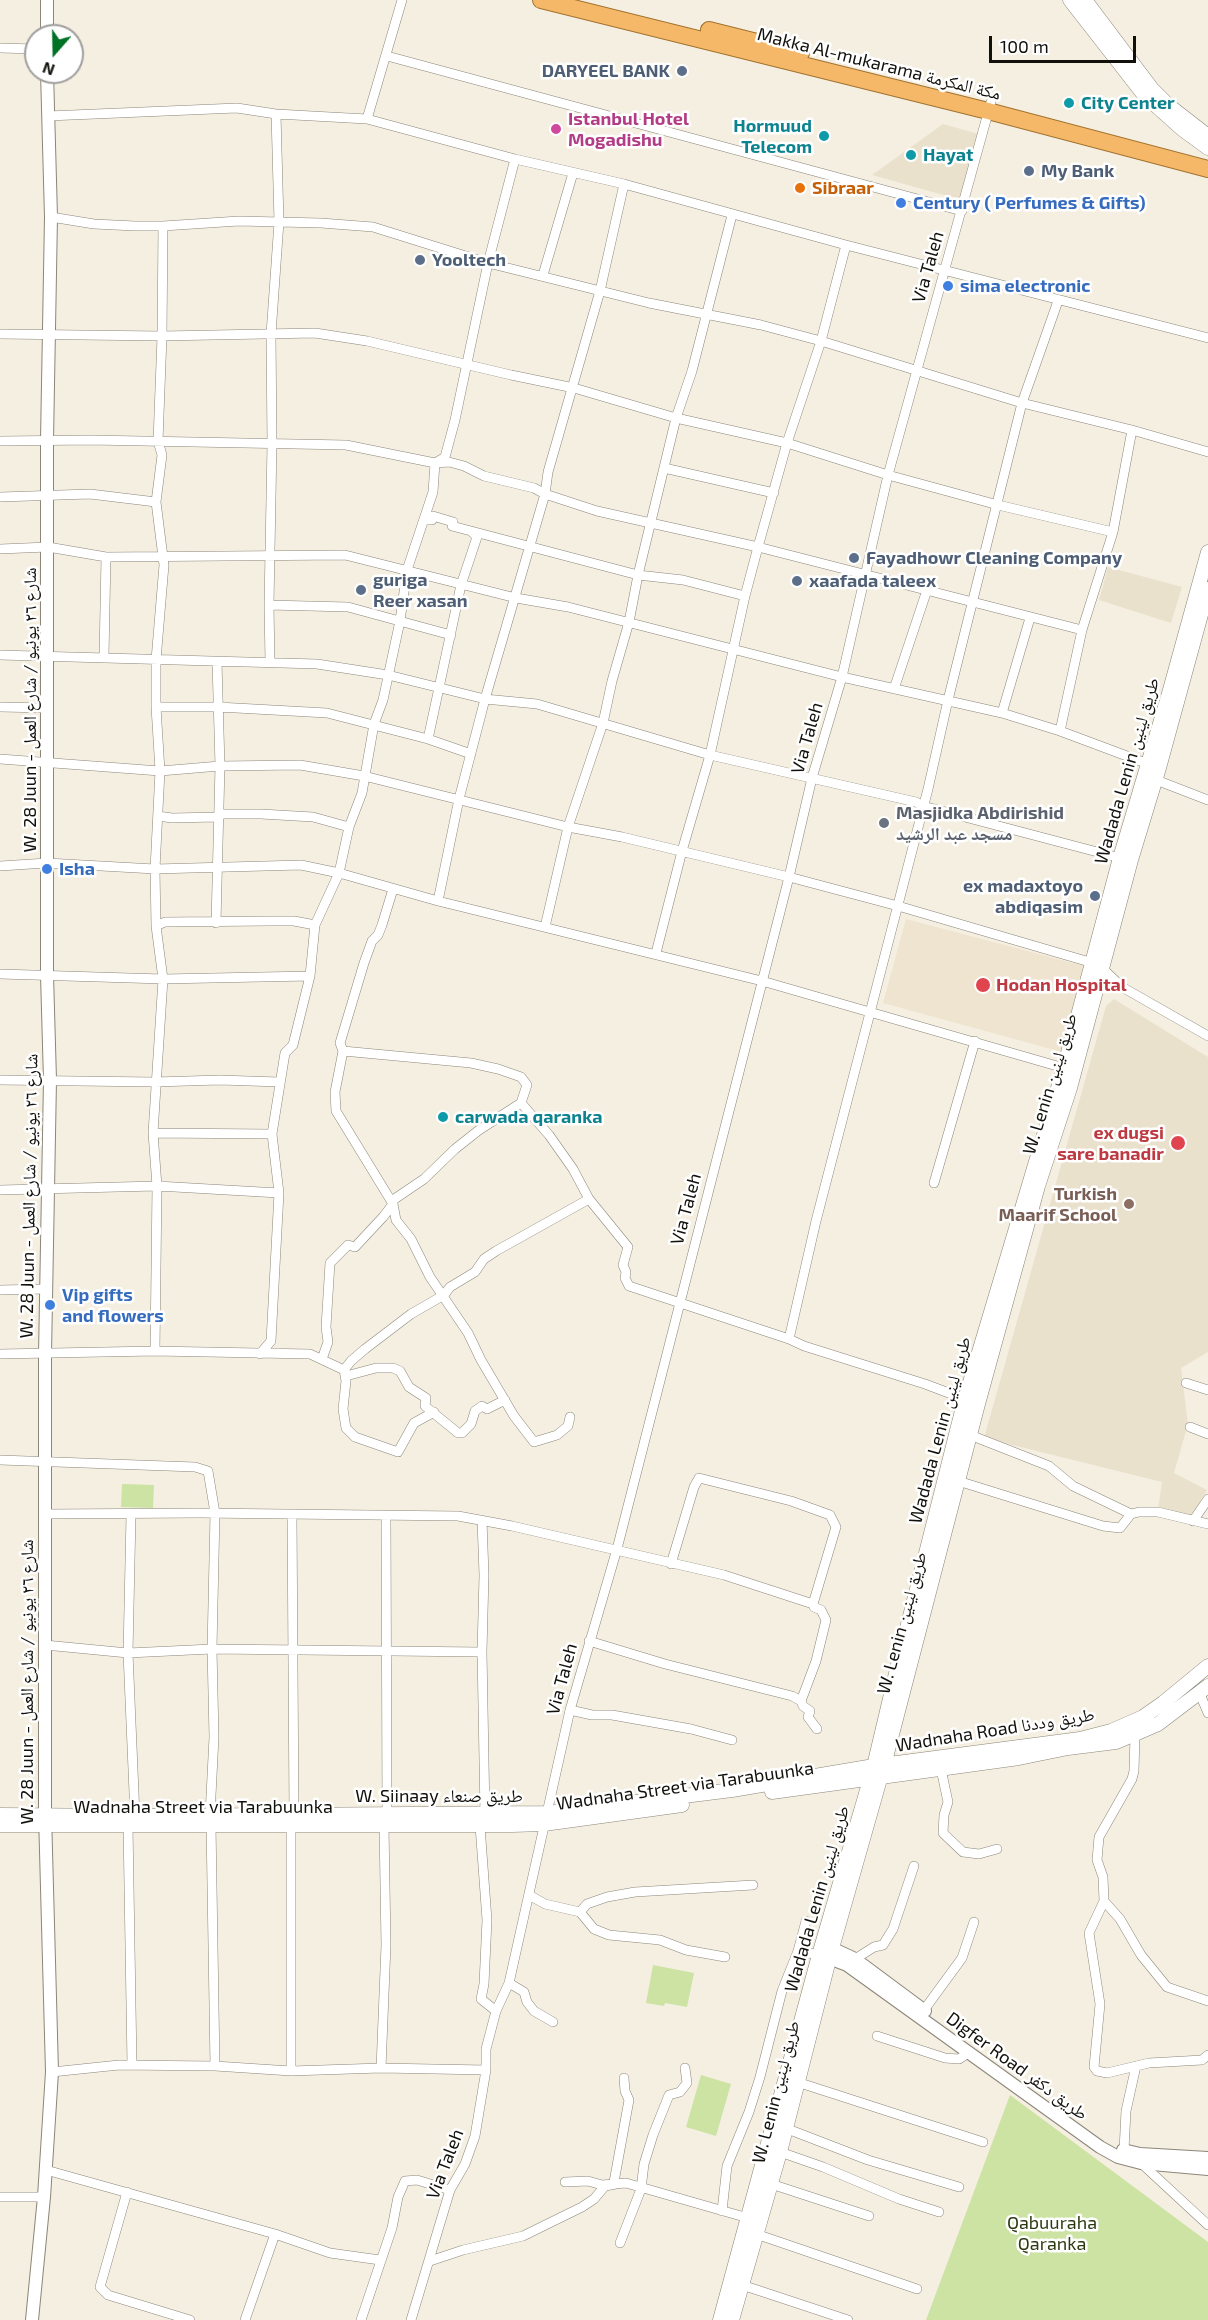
<!DOCTYPE html>
<meta charset="utf-8">
<style>
body{margin:0}
#map{position:relative;width:1208px;height:2320px;overflow:hidden;background:#f5efe1;font-family:"Exo 2",sans-serif}
canvas{display:block}
.north{position:absolute;left:24px;top:24px;width:60px;height:60px;box-sizing:border-box;background:#fff;border:2px solid #a09f9d;border-radius:50%;rotate:200deg;font-size:16px;font-weight:700;line-height:24px;text-align:center;color:#11100b}
.north::after{content:'';display:block;margin:auto;width:21px;height:27px;background:#007226;clip-path:polygon(50% 0,100% 100%,50% 72%,0 100%)}
.scale{position:absolute;left:989px;top:36px;width:147px;height:27px;box-sizing:border-box;border:3px solid #11100b;border-top:0;padding-left:8px;font-size:18px;line-height:21px;white-space:nowrap;color:#11100b;-webkit-text-stroke:4px #fff;paint-order:stroke}
</style>
<div id="map">
<canvas width="1208" height="2320"></canvas>
<div class="north">N</div>
<div class="scale">100 m</div>
</div>
<script>
const ctx = document.querySelector('canvas').getContext('2d');
ctx.lineJoin = 'round';
function fill(path, color) {
  ctx.fillStyle = color;
  ctx.fill(path, 'evenodd');
}
function shape(rows) {
  const path = new Path2D();
  for (const r of rows) {
    path.moveTo(r[0], r[1]);
    for (let i = 2; i < r.length; i += 2) path.lineTo(r[i], r[i + 1]);
  }
  return path;
}
function trace(path, color, width, dash) {
  ctx.strokeStyle = color;
  ctx.lineWidth = width;
  ctx.lineCap = dash ? 'butt' : 'round';
  ctx.setLineDash(dash || []);
  ctx.stroke(path);
}
function label(font, color, halo, rows, align = 'center') {
  ctx.font = font + ' "Exo 2","Noto Naskh Arabic",sans-serif';
  ctx.lineWidth = 5;
  ctx.setLineDash([]);
  ctx.textBaseline = 'middle';
  ctx.strokeStyle = halo;
  ctx.fillStyle = color;
  for (const [text, x, y, turn = 0] of rows) {
    ctx.save();
    ctx.translate(x, y);
    ctx.rotate((+turn || 0) * Math.PI / 180);
    ctx.textAlign = isNaN(turn) ? turn : align;
    if (halo) ctx.strokeText(text, 0, 0);
    ctx.fillText(text, 0, 0);
    ctx.restore();
  }
}
fill(shape([
 [943,124,982,135,965,201,872,175],
 [1108,567,1182,587,1171,623,1099,600],
 [1114,999,1208,1057,1208,1352,1181,1368,1188,1424,1174,1473,1207,1490,1191,1516,1158,1509,1162,1482,984,1438,1106,1006]
]), '#eae1cd');
fill(shape([
 [906,919,1084,966,1062,1052,883,1003]
]), '#efe4cf');
fill(shape([
 [122,1484,154,1485,153,1508,121,1507],
 [653,1965,694,1973,687,2007,665,2003,664,2006,646,2003],
 [701,2075,731,2084,716,2136,686,2127],
 [1010,2095,1208,2242,1208,2320,926,2320]
]), '#cce3a4');
const minor = shape([
 [0,48,36,49],
 [387,56,962,211],
 [48,116,237,108,276,114,367,119,515,159,624,184,846,245,1208,338],
 [367,119,402,0],
 [51,217,94,224,135,226,163,226,239,221,321,223,373,227,488,263,649,303,761,325,821,341,1022,403,1132,430,1208,452],
 [543,275,573,173],
 [0,334,162,336,315,333,367,341,511,375,574,388,676,418,787,443,888,475,998,505,1113,532],
 [0,441,91,440,346,445,435,463,449,462,464,466,484,476,534,488,545,494,597,511,758,547,1082,630],
 [664,468,774,493],
 [0,497,90,494,156,502],
 [424,520,432,520,433,516,453,522,452,526,638,575,683,580,745,596],
 [0,549,48,547,106,557,345,555,516,598,568,607,842,677,1002,713,1060,731,1151,765],
 [269,605,348,607,451,635],
 [0,655,317,664,388,675,485,699,537,704,710,755,916,802,923,806,1124,859],
 [104,656,106,557],
 [270,662,269,605,272,444,271,334,279,222,276,114],
 [894,689,927,590],
 [0,707,47,708],
 [156,707,218,707,327,713,428,739,471,754],
 [1002,713,1030,618],
 [1060,731,1082,630,1113,532,1132,430],
 [428,739,461,585,477,537,472,532],
 [0,759,160,771,220,766,300,765,364,776,568,827,622,837,789,877,898,906,1093,963,1103,969,1122,987,1208,1036],
 [1151,778,1208,800],
 [158,816,172,818,217,817,223,814,261,814,313,817,349,827],
 [0,866,47,863,155,869,301,865,339,873,438,901,762,981,1064,1068],
 [393,889,382,925,378,935,372,941,364,963,340,1043,343,1051,335,1092,336,1111,393,1204,396,1220,411,1239,430,1277,468,1333,481,1360,514,1416,534,1442,557,1435,568,1426,570,1417],
 [438,901,459,799,485,699,545,494,548,472,600,291,624,184],
 [216,923,220,766,217,662],
 [156,926,165,922,269,921,294,921,315,925],
 [545,927,568,827,603,723,612,681,629,622,638,575,676,418,692,371,732,215],
 [656,953,682,851,710,755,745,596,758,547,787,443,821,341,846,245],
 [0,974,163,979,310,976],
 [343,1051,471,1063,498,1069,521,1077,527,1085,521,1103],
 [0,1080,155,1082,220,1080,279,1082],
 [153,1133,272,1134],
 [934,1183,975,1041],
 [0,1190,157,1186,279,1193],
 [0,1290,46,1289],
 [789,1339,816,1221,928,789,948,700,1022,403,1058,301],
 [155,1351,157,1186,153,1133,163,979,156,926,155,869,160,771,156,707,156,660,164,565,156,502,162,455,158,441,162,336,163,226],
 [0,1354,155,1351,310,1354,344,1370,346,1381,343,1409,346,1428,355,1437,398,1452,414,1423,434,1412],
 [260,1354,271,1341,279,1193,272,1134,285,1053,293,1045,310,976,315,925,339,873,349,827,362,793,374,724,383,700,400,621,407,570,433,492,435,463,445,457,455,420,488,263,515,159],
 [322,1359,328,1342,326,1327,330,1263,348,1245,355,1247,383,1217,393,1204,393,1200,424,1179,455,1149,479,1130,521,1103,549,1135,573,1169,589,1199,628,1247,623,1265,626,1272,625,1278,629,1286,789,1339,804,1346,925,1384,970,1401],
 [344,1370,351,1361,365,1349,411,1314,444,1295,450,1287,475,1272,484,1259,496,1251,589,1199],
 [346,1376,376,1368,393,1368,400,1371,409,1387,426,1398,425,1406,458,1433,462,1433,471,1424,475,1411,482,1406,487,1409,505,1400],
 [1186,1383,1208,1390],
 [1190,1427,1208,1434],
 [970,1435,1049,1466,1073,1486,1131,1514,1139,1512,1158,1512,1208,1524],
 [0,1460,195,1467,208,1471,215,1513,212,1649,214,1737,210,1815],
 [958,1481,1103,1526,1120,1528,1131,1514],
 [45,1514,200,1513,458,1516,512,1526,724,1575,813,1604,814,1607,821,1610,826,1620,816,1661,801,1701],
 [131,1515,128,1653,135,1816],
 [292,1515,294,1814],
 [386,1516,387,1815],
 [482,1520,484,1575,482,1652,485,1815],
 [1193,1521,1208,1499],
 [671,1564,694,1487,699,1478,791,1501,830,1515,836,1527,813,1604],
 [589,1641,665,1664,792,1696,801,1701,803,1706,810,1711,808,1717,817,1729],
 [45,1645,128,1653,212,1649,482,1652],
 [1200,1694,1208,1713],
 [570,1710,592,1715,612,1715,691,1729,732,1740],
 [1135,1735,1134,1771,1132,1779,1099,1837,1097,1860,1103,1877,1104,1901,1120,1919,1141,1955,1167,1987,1208,2001],
 [941,1769,948,1802,944,1815,943,1833,963,1852,979,1854,997,1849],
 [211,1825,215,2066],
 [291,1825,291,2071],
 [128,1826,132,2065],
 [480,1826,487,1920,484,1984,481,1999,496,2011],
 [529,1895,545,1904,580,1912,594,1929,609,1935,660,1940,686,1950,725,1957],
 [1104,1901,1089,1933,1100,2004,1094,2067,1097,2071,1107,2073,1149,2063,1202,2060,1208,2055],
 [580,1912,587,1904,607,1897,635,1892,753,1885],
 [798,1951,806,1921],
 [855,1959,874,1947,883,1945,893,1929,914,1866],
 [509,1983,524,1992,527,2002,534,2011,553,2022],
 [924,2010,962,1958,974,1922],
 [877,2036,945,2058,959,2059,968,2053],
 [381,2068,386,1945,384,1826],
 [52,2072,119,2065,215,2066,291,2071,381,2068,486,2070],
 [797,2082,983,2142],
 [785,2128,868,2160,959,2187],
 [1124,2150,1126,2111,1136,2066],
 [780,2152,823,2167,899,2199,939,2212],
 [1141,2163,1208,2225],
 [46,2170,275,2234,330,2253,380,2260],
 [565,2182,588,2181,602,2185,626,2183,748,2218],
 [771,2184,869,2216],
 [127,2192,100,2287,108,2295,190,2320],
 [0,2197,44,2197],
 [722,2211,727,2166,749,2112,760,2077,782,1991,798,1951,819,1955],
 [756,2234,917,2289],
 [620,2243,641,2189,644,2164,653,2135,669,2095,680,2092,687,2083,685,2068],
 [430,2261,463,2250,523,2236,582,2207,594,2199,605,2186,616,2184,614,2182,629,2100,625,2091,624,2078],
 [742,2285,848,2320],
 [245,2320,275,2234],
 [361,2320,392,2228,398,2197,405,2181,417,2180,450,2190],
 [411,2320,450,2190,465,2164,475,2136,486,2070,486,2049,496,2011,509,1983,570,1710,617,1549,789,877,812,778,842,677,888,475,991,102]
]);
const tertiary = shape([
 [47,36,47,0],
 [825,1945,855,1959,925,2011],
 [823,1956,847,1965,1100,2147,1118,2157,1141,2163,1208,2169],
 [1123,2150,1140,2154,1208,2158],
 [32,2320,44,2197,52,2072,45,1814,45,1354,50,1080,47,975,47,440,51,217,47,72]
]);
const secondary = shape([
 [1070,0,1144,95,1182,129,1208,148],
 [1085,0,1152,89,1168,105,1208,136],
 [772,1792,1019,1758,1068,1748,1116,1742,1158,1724,1208,1686],
 [0,1815,135,1816,548,1813,732,1790,874,1766,1080,1739,1111,1731,1143,1717,1163,1703,1208,1666],
 [0,1825,512,1825,544,1824,682,1805],
 [720,2320,819,1955,874,1766,902,1648,965,1399,1064,1068,1120,858,1170,690,1208,552],
 [732,2320,780,2152,832,1948,884,1765,978,1404,1038,1186,1070,1088,1131,860,1159,768,1208,589]
]);
const trunk = shape([
 [541,0,988,111,1208,169],
 [709,30,801,53]
]);
trace(minor, '#8c867a', 10);
trace(tertiary, '#8c867a', 14);
trace(secondary, '#8c867a', 15);
trace(trunk, '#a3722f', 18);
trace(minor, '#fff', 9);
trace(tertiary, '#fff', 12);
trace(secondary, '#fff', 14);
trace(trunk, '#f4b868', 16);
for (const [x, y, r, color] of [
 [682,71,6,"#5c6f8a"],
 [1069,103,6,"#0f9aa8"],
 [556,129,6,"#d1479c"],
 [824,136,6,"#0f9aa8"],
 [911,155,6,"#0f9aa8"],
 [1029,171,6,"#5c6f8a"],
 [800,188,6,"#e8710a"],
 [901,203,6,"#3f7fe0"],
 [420,260,6,"#5c6f8a"],
 [948,286,6,"#3f7fe0"],
 [854,558,6,"#5c6f8a"],
 [797,581,6,"#5c6f8a"],
 [361,590,6,"#5c6f8a"],
 [884,823,6,"#6b7280"],
 [47,869,6,"#3f7fe0"],
 [1095,896,6,"#5c6f8a"],
 [983,985,8,"#e0444e"],
 [443,1117,6,"#0f9aa8"],
 [1178,1143,8,"#e0444e"],
 [1129,1204,6,"#8d6e63"],
 [50,1305,6,"#3f7fe0"]
]) {
  const dot = new Path2D();
  dot.arc(x, y, r, 0, 2 * Math.PI);
  ctx.fillStyle = color;
  ctx.fill(dot);
  trace(dot, '#fff', 2);
}
label('18px', '#11100b', '#fff', [
 ["Makka Al-mukarama مكة المكرمة",879,64,14],
 ["Via Taleh",928,267,-74],
 ["W. 28 Juun - شارع ٢٦ يونيو / شارع العمل",30,710,-90],
 ["Via Taleh",807,738,-74],
 ["Wadada Lenin طريق لينين",1127,771,-74],
 ["W. Lenin طريق لينين",1050,1084,-73],
 ["W. 28 Juun - شارع ٢٦ يونيو / شارع العمل",29,1196,-89],
 ["Via Taleh",686,1209,-75],
 ["Wadada Lenin طريق لينين",940,1430,-75],
 ["W. Lenin طريق لينين",902,1623,-75],
 ["Via Taleh",562,1679,-75],
 ["W. 28 Juun - شارع ٢٦ يونيو / شارع العمل",27,1682,-90],
 ["Wadnaha Road طريق وددنا",995,1730,-9],
 ["Wadnaha Street via Tarabuunka",685,1786,-8],
 ["W. Siinaay طريق صنعاء",439,1796],
 ["Wadnaha Street via Tarabuunka",203,1807],
 ["Wadada Lenin طريق لينين",817,1899,-74],
 ["Digfer Road طريق دكفر",1017,2066,36],
 ["W. Lenin طريق لينين",776,2092,-76],
 ["Via Taleh",445,2164,-69]
]);
label('bold 18px', '#4e5e75', '#fff', [
 ["DARYEEL BANK",670,71,"right"],
 ["My Bank",1041,171],
 ["Yooltech",432,260],
 ["Fayadhowr Cleaning Company",866,558],
 ["guriga",373,580],
 ["Reer xasan",373,601],
 ["xaafada taleex",809,581],
 ["ex madaxtoyo",1083,886,"right"],
 ["abdiqasim",1083,907,"right"]
], 'left');
label('bold 18px', '#0d838f', '#fff', [
 ["City Center",1081,103],
 ["Hormuud",812,126,"right"],
 ["Telecom",812,147,"right"],
 ["Hayat",923,155],
 ["carwada qaranka",455,1117]
], 'left');
label('bold 18px', '#b23c85', '#fff', [
 ["Istanbul Hotel",568,119],
 ["Mogadishu",568,140]
], 'left');
label('bold 18px', '#c56008', '#fff', [
 ["Sibraar",812,188]
], 'left');
label('bold 18px', '#366cbe', '#fff', [
 ["Century ( Perfumes & Gifts)",913,203],
 ["sima electronic",960,286],
 ["Isha",59,869],
 ["Vip gifts",62,1295],
 ["and flowers",62,1316]
], 'left');
label('bold 18px', '#5b616d', '#fff', [
 ["Masjidka Abdirishid",896,813],
 ["مسجد عبد الرشيد",896,834]
], 'left');
label('bold 18px', '#be3a42', '#fff', [
 ["Hodan Hospital",996,985],
 ["ex dugsi",1164,1133,"right"],
 ["sare banadir",1164,1154,"right"]
], 'left');
label('bold 18px', '#785e54', '#fff', [
 ["Turkish",1117,1194],
 ["Maarif School",1117,1215]
], 'right');
label('18px', '#2d3a11', '#fff', [
 ["Qabuuraha",1052,2223],
 ["Qaranka",1052,2244]
]);
</script>
